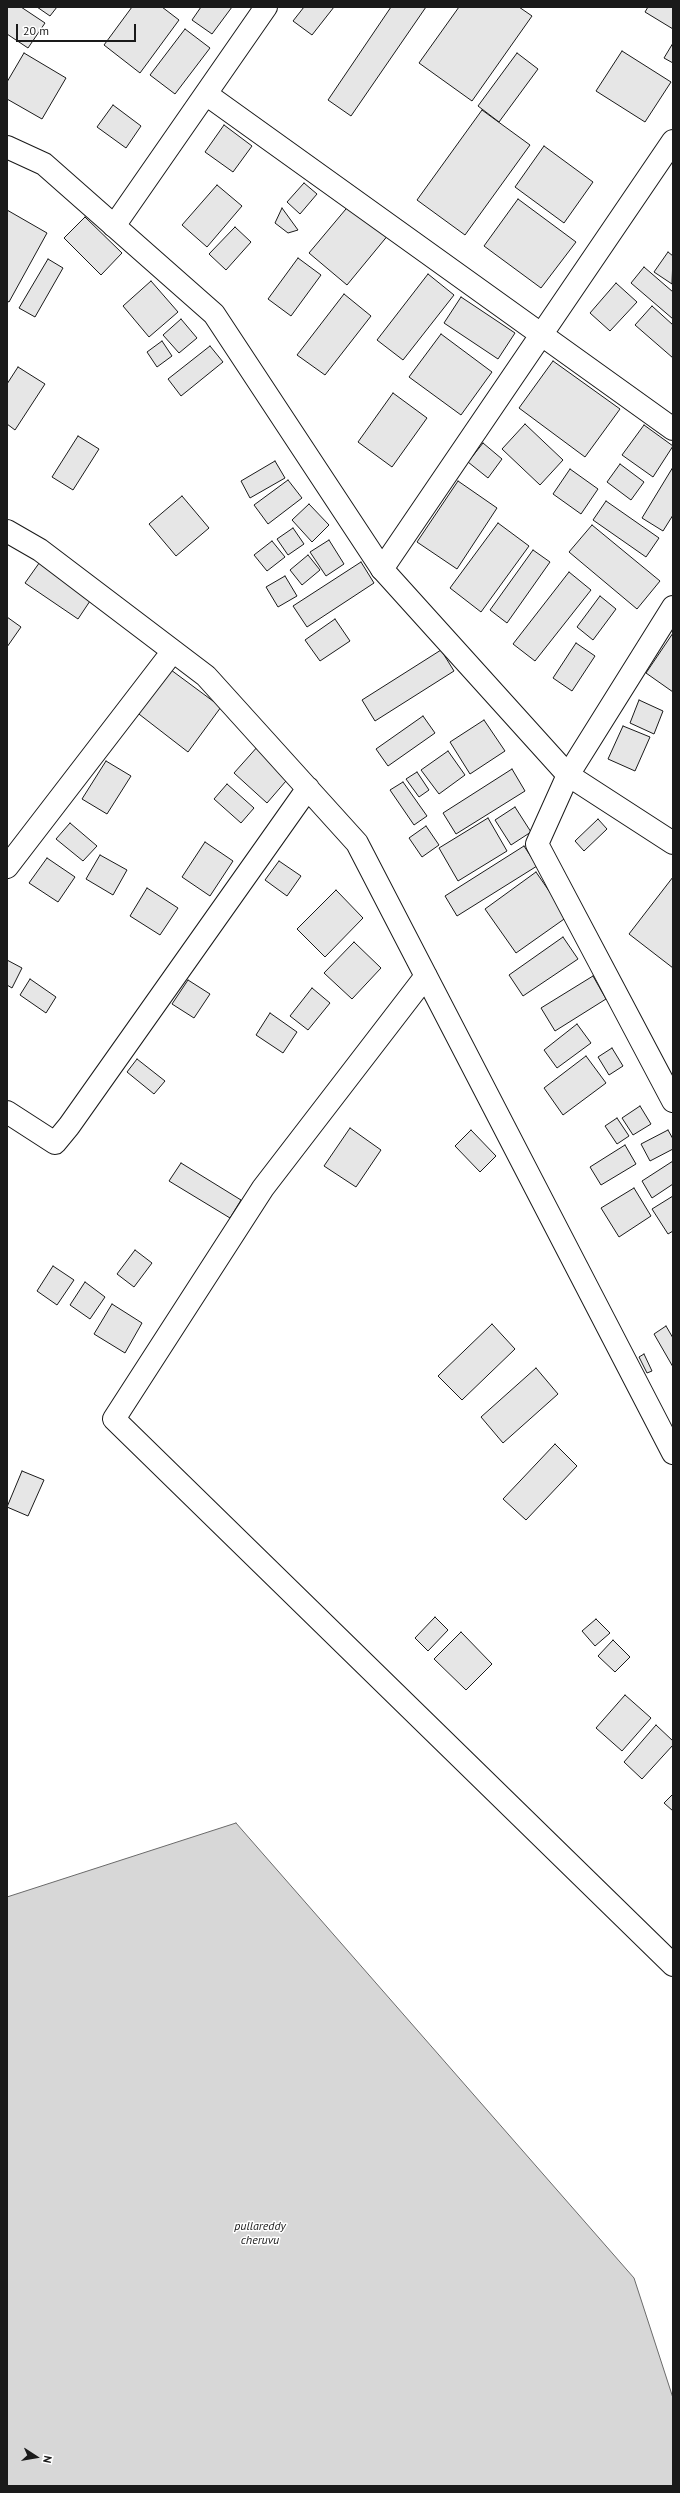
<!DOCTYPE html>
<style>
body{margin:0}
#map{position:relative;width:680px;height:2493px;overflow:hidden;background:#fff;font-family:"PT Sans",sans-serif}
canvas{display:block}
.frame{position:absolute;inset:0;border:8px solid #1a1a1a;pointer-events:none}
.north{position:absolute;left:16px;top:2437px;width:40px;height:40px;-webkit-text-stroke:3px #fff;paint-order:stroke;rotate:102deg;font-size:11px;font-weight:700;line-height:16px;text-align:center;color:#1a1a1a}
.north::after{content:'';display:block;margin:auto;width:14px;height:18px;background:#1a1a1a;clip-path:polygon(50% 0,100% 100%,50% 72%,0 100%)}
.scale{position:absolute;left:16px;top:24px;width:120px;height:18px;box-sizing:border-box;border:2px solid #1a1a1a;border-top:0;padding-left:5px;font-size:12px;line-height:14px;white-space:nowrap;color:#1a1a1a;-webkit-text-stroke:3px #fff;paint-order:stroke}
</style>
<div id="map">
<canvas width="680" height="2493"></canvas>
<div class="frame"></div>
<div class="north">N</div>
<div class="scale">20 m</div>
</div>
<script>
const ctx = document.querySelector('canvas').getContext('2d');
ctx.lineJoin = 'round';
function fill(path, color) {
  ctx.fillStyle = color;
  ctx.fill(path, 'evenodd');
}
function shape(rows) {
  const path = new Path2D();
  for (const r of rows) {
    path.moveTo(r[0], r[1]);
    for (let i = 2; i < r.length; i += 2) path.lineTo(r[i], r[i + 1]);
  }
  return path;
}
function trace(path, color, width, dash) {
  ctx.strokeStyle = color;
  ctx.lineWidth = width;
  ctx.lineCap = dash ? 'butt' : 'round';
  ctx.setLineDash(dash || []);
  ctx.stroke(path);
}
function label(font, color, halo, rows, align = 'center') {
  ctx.font = font + ' "PT Sans",sans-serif';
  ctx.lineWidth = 3;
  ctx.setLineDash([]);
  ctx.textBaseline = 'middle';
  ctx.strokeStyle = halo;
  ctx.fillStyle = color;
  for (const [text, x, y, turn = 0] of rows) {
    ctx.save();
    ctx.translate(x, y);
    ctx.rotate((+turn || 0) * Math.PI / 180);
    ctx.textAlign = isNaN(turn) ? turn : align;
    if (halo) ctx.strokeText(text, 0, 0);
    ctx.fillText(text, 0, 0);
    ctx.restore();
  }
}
const water = shape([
 [236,1823,634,2278,673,2398,673,2486,7,2486,7,1897,236,1823]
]);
fill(water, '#d7d7d7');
trace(water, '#6a6a6a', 1);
const building = shape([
 [7,7,21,7,45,23,28,48,7,34,7,7],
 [37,7,57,7,50,16,37,7],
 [132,7,162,7,179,20,140,73,104,45,132,7],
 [201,7,232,7,212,34,192,20,201,7],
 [304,7,334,7,312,35,293,21,304,7],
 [391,7,426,7,351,116,328,100,391,7],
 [459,7,519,7,532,16,472,101,419,63,459,7],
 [648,7,673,7,673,29,645,12,648,7],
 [185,29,210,48,175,94,150,75,185,29],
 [673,43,673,63,664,58,673,43],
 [622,51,671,82,645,122,596,91,622,51],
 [24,53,66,78,42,119,7,99,7,82,24,53],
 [517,53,538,69,499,122,478,106,517,53],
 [113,105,141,126,126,148,97,127,113,105],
 [482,110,530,145,465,235,417,200,482,110],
 [224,125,252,146,233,172,205,152,224,125],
 [544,146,593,182,564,223,515,187,544,146],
 [304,183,317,194,300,214,287,202,304,183],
 [217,185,242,206,207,247,182,225,217,185],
 [518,199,576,242,541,288,484,246,518,199],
 [351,203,389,234,347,285,309,253,351,203],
 [282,208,298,230,288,233,275,223,282,208],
 [7,210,47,233,9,302,7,301,7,210],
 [85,217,122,253,101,275,64,238,85,217],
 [235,227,251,242,226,270,209,254,235,227],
 [668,252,673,256,672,284,654,272,668,252],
 [298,258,321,275,291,316,268,299,298,258],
 [48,259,63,268,35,317,19,308,48,259],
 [644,267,673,292,673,319,631,283,644,267],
 [428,274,454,295,403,360,377,340,428,274],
 [151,281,178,312,149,337,123,306,151,281],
 [616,283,637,302,610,331,590,313,616,283],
 [344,294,371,316,325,375,297,355,344,294],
 [461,297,515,333,498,359,444,323,461,297],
 [652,306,673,325,673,358,635,325,652,306],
 [181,319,197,338,179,353,163,335,181,319],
 [441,334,492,372,461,415,409,377,441,334],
 [162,341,172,356,157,367,147,352,162,341],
 [210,346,223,362,181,396,168,379,210,346],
 [553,361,620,409,585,457,519,408,553,361],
 [18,367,45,384,15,430,7,424,7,384,18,367],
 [393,393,427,418,392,467,358,442,393,393],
 [525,424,563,460,540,485,502,449,525,424],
 [644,425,673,446,653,477,622,455,644,425],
 [78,436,99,449,73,490,52,477,78,436],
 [483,443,502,459,488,478,468,462,483,443],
 [275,461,285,478,250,498,241,481,275,461],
 [620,464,644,482,631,500,607,482,620,464],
 [673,467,673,515,663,531,642,518,673,467],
 [570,469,598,489,581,514,553,494,570,469],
 [288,480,302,498,268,524,254,505,288,480],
 [458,481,497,508,457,569,417,542,458,481],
 [182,496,209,528,176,556,149,524,182,496],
 [606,501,659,538,646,557,593,520,606,501],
 [309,504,329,525,312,542,292,520,309,504],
 [498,523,529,546,481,612,450,588,498,523],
 [592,525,660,581,637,609,569,552,592,525],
 [293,528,304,544,288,555,277,539,293,528],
 [329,540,344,564,326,576,310,552,329,540],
 [272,541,285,557,267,571,254,555,272,541],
 [533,550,550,562,507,623,490,610,533,550],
 [308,555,320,570,302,585,290,570,308,555],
 [42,559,94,595,78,619,25,583,42,559],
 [361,562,374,583,307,627,293,606,361,562],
 [569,572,591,590,535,661,513,644,569,572],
 [285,576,297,596,278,607,266,587,285,576],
 [600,596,616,609,593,640,577,627,600,596],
 [7,617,21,627,7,647,7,617],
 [335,619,350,641,320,661,305,640,335,619],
 [673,633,673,692,646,673,673,633],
 [576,643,595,656,572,691,553,678,576,643],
 [441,650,454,671,375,721,362,700,441,650],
 [167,667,221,707,188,752,135,711,167,667],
 [639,700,663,711,654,734,630,723,639,700],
 [423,716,435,733,388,766,376,749,423,716],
 [484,720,505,751,470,774,450,742,484,720],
 [623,726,650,737,635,771,608,759,623,726],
 [259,745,292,774,267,803,234,773,259,745],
 [448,751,465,775,439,794,421,770,448,751],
 [106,761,131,776,107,814,82,799,106,761],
 [512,769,525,791,456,834,443,813,512,769],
 [417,772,429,790,419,797,406,779,417,772],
 [403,782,427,816,414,825,390,790,403,782],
 [227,784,254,808,241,823,214,799,227,784],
 [515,807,531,832,511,845,495,820,515,807],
 [488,818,507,851,458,881,439,848,488,818],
 [598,819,607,829,584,851,575,841,598,819],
 [70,823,97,846,83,861,56,839,70,823],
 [426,826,439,845,422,857,409,838,426,826],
 [205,842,233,861,210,896,182,877,205,842],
 [524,846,537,866,457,916,445,896,524,846],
 [100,855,127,870,113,895,86,879,100,855],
 [47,858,75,877,58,902,29,883,47,858],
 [279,861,301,876,287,896,265,880,279,861],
 [536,872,567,917,516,953,485,909,536,872],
 [673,877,673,968,629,934,673,877],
 [147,888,178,908,160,935,130,916,147,888],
 [336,890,363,918,325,957,297,929,336,890],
 [563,937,578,959,523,996,509,975,563,937],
 [354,942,381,968,352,999,324,973,354,942],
 [7,960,22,968,12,988,7,985,7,960],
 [593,976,606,999,555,1031,541,1008,593,976],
 [30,979,56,997,46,1013,20,995,30,979],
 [188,980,210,994,194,1018,172,1004,188,980],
 [312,988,330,1003,308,1030,290,1016,312,988],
 [270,1013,297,1032,283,1053,256,1035,270,1013],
 [577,1024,591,1043,557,1068,544,1050,577,1024],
 [612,1048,623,1066,609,1075,598,1057,612,1048],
 [586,1056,606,1083,563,1115,544,1088,586,1056],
 [137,1059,165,1081,154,1094,127,1072,137,1059],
 [640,1106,651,1124,633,1135,622,1118,640,1106],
 [617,1118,629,1136,617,1144,605,1126,617,1118],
 [350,1128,381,1150,356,1187,324,1166,350,1128],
 [471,1130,496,1156,480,1172,455,1146,471,1130],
 [668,1130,673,1139,673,1149,650,1161,641,1144,668,1130],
 [625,1145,636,1164,601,1185,590,1167,625,1145],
 [673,1161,673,1184,652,1198,642,1181,673,1161],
 [181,1163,241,1200,230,1218,169,1181,181,1163],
 [634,1188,651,1216,619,1237,601,1208,634,1188],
 [673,1196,673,1231,668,1234,652,1209,673,1196],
 [135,1250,152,1263,134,1287,117,1274,135,1250],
 [53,1266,74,1280,57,1305,37,1291,53,1266],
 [85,1282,105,1297,90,1319,70,1305,85,1282],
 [112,1304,142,1323,125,1353,94,1334,112,1304],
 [492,1324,515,1349,462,1400,438,1376,492,1324],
 [666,1326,673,1338,673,1367,654,1334,666,1326],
 [644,1354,652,1371,647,1373,639,1357,644,1354],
 [536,1368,558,1394,503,1443,481,1417,536,1368],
 [555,1444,577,1466,526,1520,503,1499,555,1444],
 [22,1471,44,1480,28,1516,7,1507,22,1471],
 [435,1617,448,1630,428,1651,415,1638,435,1617],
 [596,1619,610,1633,595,1646,582,1631,596,1619],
 [461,1632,492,1664,466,1690,434,1659,461,1632],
 [613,1640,630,1657,615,1672,598,1656,613,1640],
 [625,1695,651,1718,622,1751,596,1728,625,1695],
 [656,1725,673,1741,673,1745,642,1779,624,1762,656,1725],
 [673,1794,673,1811,664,1803,673,1794]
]);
fill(building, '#e6e6e6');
trace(building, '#1a1a1a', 1);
const street = shape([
 [206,94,673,429],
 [114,226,266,7],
 [7,531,40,550,206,676,357,843,673,1453],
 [382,569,673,141],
 [673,607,568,775,537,844,673,1101],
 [7,867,173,651],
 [426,976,263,1188,114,1419,673,1965],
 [7,1112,55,1143,69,1126,308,788]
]);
const secondary = shape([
 [7,147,44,164,214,314,382,569,568,775,673,843]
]);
trace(street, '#1a1a1a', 24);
trace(secondary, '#1a1a1a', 24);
trace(street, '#fff', 22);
trace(secondary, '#fff', 22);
label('italic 12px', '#1a1a1a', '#fff', [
 ["pullareddy",260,2227],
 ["cheruvu",260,2241]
]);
</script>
